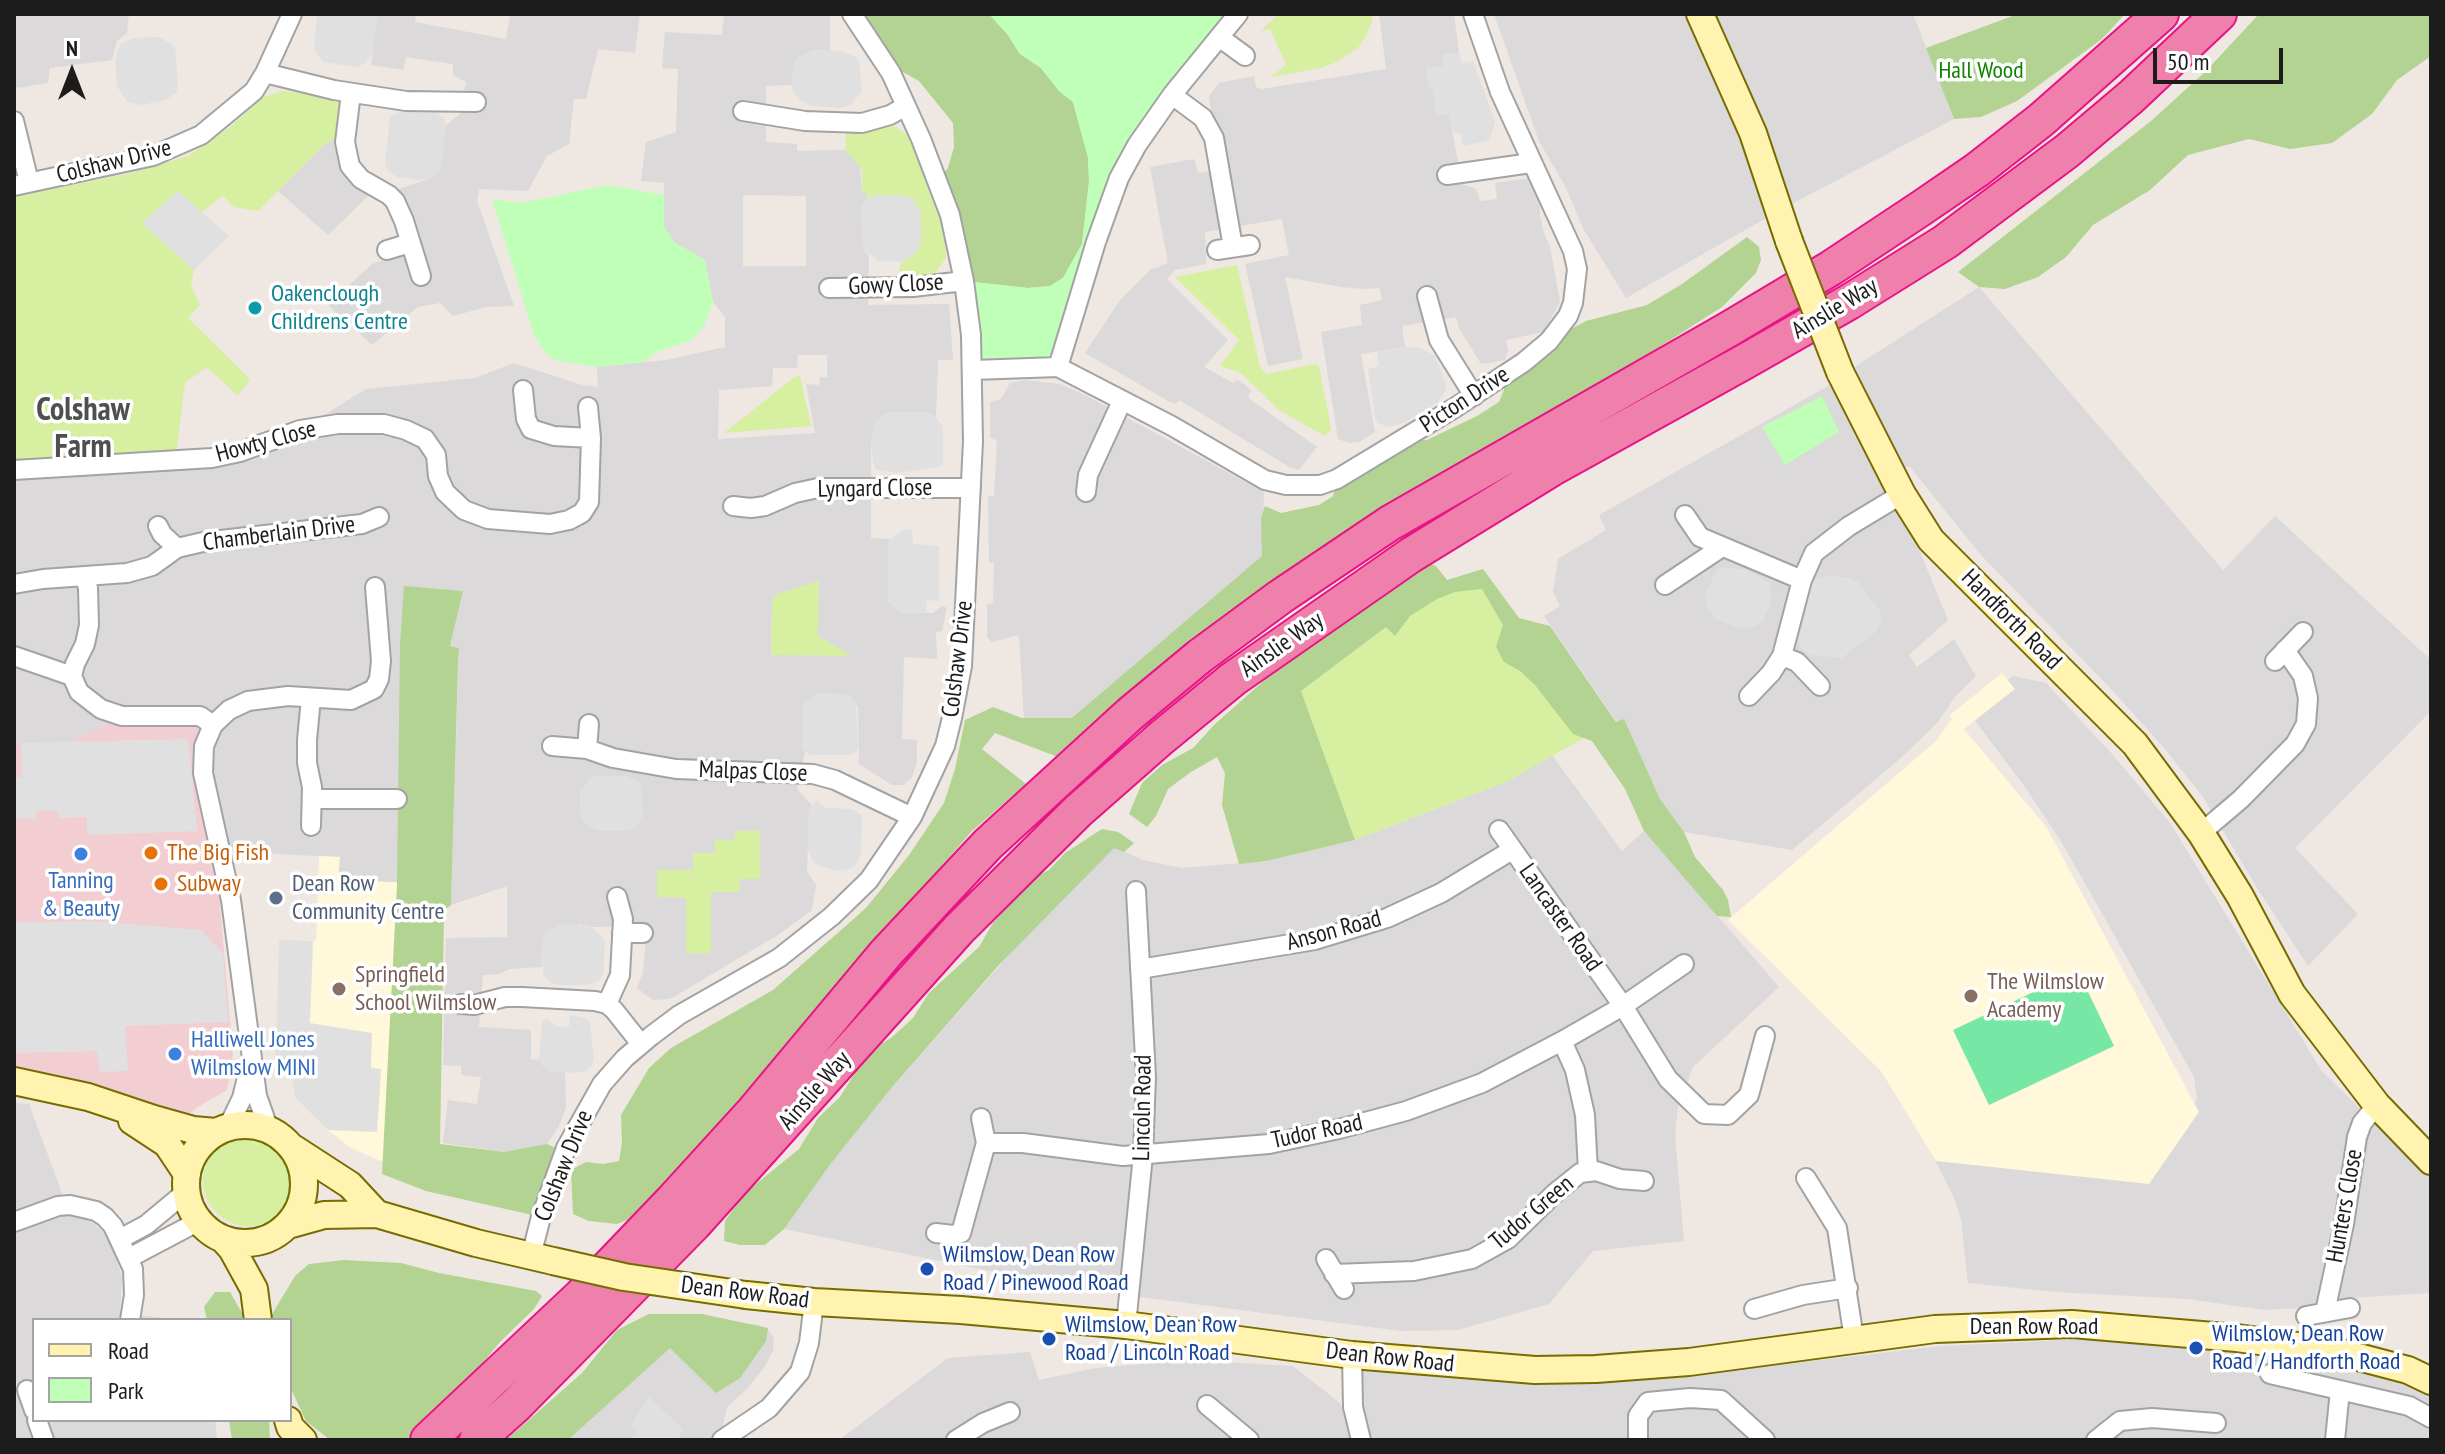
<!DOCTYPE html>
<style>
body{margin:0}
#map{position:relative;width:2445px;height:1454px;overflow:hidden;background:#efe7e1;font-family:"PT Sans Narrow",sans-serif}
canvas{display:block}
.frame{position:absolute;inset:0;border:16px solid #1c1c1c;pointer-events:none}
.legend{position:absolute;left:32px;top:1318px;width:260px;height:104px;box-sizing:border-box;background:#fff;border:2px solid #a4a4a4;margin:0;padding:10px 14px;list-style:none;font-size:24px;color:#1c1c1c}
.legend li{display:flex;align-items:center;gap:16px;height:40px}
.legend b{width:40px;border:2px solid #a4a4a4}
.north{position:absolute;left:32px;top:32px;width:80px;height:80px;-webkit-text-stroke:6px #fff;paint-order:stroke;rotate:0deg;font-size:22px;font-weight:700;line-height:32px;text-align:center;color:#1c1c1c}
.north::after{content:'';display:block;margin:auto;width:28px;height:36px;background:#1c1c1c;clip-path:polygon(50% 0,100% 100%,50% 72%,0 100%)}
.scale{position:absolute;left:2153px;top:48px;width:130px;height:36px;box-sizing:border-box;border:4px solid #1c1c1c;border-top:0;padding-left:10px;font-size:24px;line-height:28px;white-space:nowrap;color:#1c1c1c;-webkit-text-stroke:6px #fff;paint-order:stroke}
</style>
<div id="map">
<canvas width="2445" height="1454"></canvas>
<div class="frame"></div>
<ul class="legend">
<li><b style="height:10px;background:#fff3af"></b>Road</li>
<li><b style="height:22px;background:#c0ffb8"></b>Park</li>
</ul>
<div class="north">N</div>
<div class="scale">50 m</div>
</div>
<script>
const ctx = document.querySelector('canvas').getContext('2d');
ctx.lineJoin = 'round';
function fill(path, color) {
  ctx.fillStyle = color;
  ctx.fill(path, 'evenodd');
}
function shape(rows) {
  const path = new Path2D();
  for (const r of rows) {
    if (r.length === 3) {
      path.moveTo(r[0] + r[2], r[1]);
      path.arc(r[0], r[1], r[2], 0, 2 * Math.PI);
      continue;
    }
    path.moveTo(r[0], r[1]);
    for (let i = 2; i < r.length; i += 2) path.lineTo(r[i], r[i + 1]);
  }
  return path;
}
function trace(path, color, width, dash) {
  ctx.strokeStyle = color;
  ctx.lineWidth = width;
  ctx.lineCap = dash ? 'butt' : 'round';
  ctx.setLineDash(dash || []);
  ctx.stroke(path);
}
function label(font, color, halo, rows, align = 'center') {
  ctx.font = font + ' "PT Sans Narrow",sans-serif';
  ctx.lineWidth = 7;
  ctx.setLineDash([]);
  ctx.textBaseline = 'middle';
  ctx.strokeStyle = halo;
  ctx.fillStyle = color;
  for (const [text, x, y, turn = 0] of rows) {
    ctx.save();
    ctx.translate(x, y);
    ctx.rotate((+turn || 0) * Math.PI / 180);
    ctx.textAlign = isNaN(turn) ? turn : align;
    if (halo) ctx.strokeText(text, 0, 0);
    ctx.fillText(text, 0, 0);
    ctx.restore();
  }
}
fill(shape([
 [14,14,129,14,127,33,117,41,112,60,50,68,48,83,17,88,14,82],
 [377,14,416,14,415,22,506,39,510,14,640,14,635,53,598,49,586,99,574,99,569,144,547,156,528,191,479,189,477,201,514,306,486,307,453,316,440,303,418,307,372,345,328,305,372,264,420,248,399,189,429,179,439,172,446,125,460,114,466,82,453,75,453,64,406,57,403,70,371,65],
 [724,14,830,14,830,51,813,50,793,71,792,85,766,86,766,142,797,144,797,151,845,150,860,165,862,192,867,192,867,199,861,206,863,249,869,256,868,305,949,304,953,360,938,360,936,417,923,412,871,440,871,538,890,539,888,547,888,601,902,613,933,613,942,606,947,608,942,631,936,632,937,659,904,657,902,739,917,740,917,762,912,777,903,785,892,785,859,764,858,707,849,695,818,693,805,702,802,746,805,752,797,789,812,805,809,811,807,871,816,885,812,910,778,935,670,999,653,1000,637,988,643,973,647,926,592,927,580,924,543,939,542,967,509,969,500,974,483,975,479,1027,531,1030,531,1059,539,1060,547,1071,565,1072,566,1108,558,1128,547,1144,531,1149,504,1152,443,1143,448,1100,477,1104,481,1077,461,1075,461,1066,443,1065,446,938,507,937,507,886,451,905,459,648,450,646,463,591,404,587,405,883,338,879,339,857,232,852,220,854,122,716,70,742,14,743,14,470,175,462,300,430,366,389,475,378,514,363,582,385,598,387,597,367,666,360,725,347,725,317,713,302,705,260,674,242,664,227,664,183,641,181,646,142,676,132,678,69,662,68,665,32,722,35],
 [743,195,806,196,806,266,743,266],
 [798,355,827,355,827,377,820,377,819,385,806,384,815,433,718,439,719,390,772,386,773,368,797,368],
 [819,581,817,636,850,655,771,655,772,601],
 [735,831,739,892,711,892,686,952,686,897,693,870,735,840],
 [1379,14,1454,14,1459,53,1442,55,1444,66,1428,84,1433,91,1436,115,1449,114,1462,184,1476,189,1480,201,1497,199,1495,183,1529,178,1540,202,1540,216,1544,233,1550,247,1560,302,1543,332,1506,340,1508,352,1505,360,1481,364,1459,328,1456,317,1402,326,1405,347,1361,354,1375,432,1359,442,1349,443,1338,439,1321,332,1362,325,1360,305,1382,300,1380,288,1364,289,1341,287,1285,277,1303,359,1268,366,1245,264,1289,255,1282,219,1205,232,1206,264,1175,270,1167,279,1228,340,1204,367,1233,383,1237,380,1243,383,1251,390,1248,398,1317,447,1299,470,1291,468,1179,400,1176,404,1170,402,1085,353,1120,300,1150,270,1168,263,1150,167,1194,159,1198,173,1228,169,1212,118,1209,96,1219,83,1254,76,1256,87,1262,89,1386,69],
 [1494,14,1913,14,1954,119,1782,209,1626,298,1584,230,1565,186,1539,141],
 [328,141,336,142,343,166,369,195,328,235,278,191],
 [1979,287,2223,570,2275,516,2431,660,2431,711,2295,848,2358,914,2308,966,2259,891,2203,797,2164,748,2112,690,1980,554,1910,467,1895,465,1859,391,1853,368],
 [1026,380,1060,384,1087,396,1264,492,1262,556,1205,611,1072,719,1024,720,1019,635,992,642,987,637,987,604,993,603,994,563,989,562,988,496,994,496,997,441,990,437,990,402,1001,399,1010,383],
 [1837,381,1896,493,1948,620,1909,655,1917,667,1954,639,1976,676,1955,697,1937,723,1902,757,1792,850,1684,832,1660,799,1624,720,1617,722,1544,616,1560,606,1553,592,1558,559,1606,530,1599,515],
 [2013,676,2046,683,2112,754,2170,823,2321,1070,2425,1173,2431,1165,2431,1293,2347,1298,2300,1308,2265,1310,2187,1299,2056,1292,1968,1283,1961,1219,1954,1198,1934,1158,1952,1152,2188,1118,2197,1098,2194,1077,2064,846,2025,787,1967,710],
 [1552,755,1622,851,1644,831,1779,987,1693,1067,1678,1106,1675,1136,1684,1241,1593,1251,1549,1304,1458,1330,1401,1331,1072,1288,784,1229,832,1162,893,1086,1039,921,1114,847,1143,860,1182,868,1266,861,1355,840,1508,781],
 [14,1103,29,1104,69,1212,83,1216,94,1224,103,1232,114,1251,122,1277,120,1313,179,1320,34,1320,34,1420,215,1420,217,1440,14,1440],
 [705,1319,759,1325,768,1330,774,1338,773,1351,764,1368,746,1390,727,1407,720,1440,568,1440,670,1347,674,1351],
 [2188,1334,2431,1381,2431,1440,1361,1440,1351,1368,1648,1366,1701,1374,1942,1346],
 [1030,1352,1039,1380,1096,1368,1188,1360,1293,1366,1340,1403,1359,1440,839,1440,948,1358]
]), '#dbd9d9');
fill(shape([
 [122,716,200,716,220,854,220,906,233,1055,227,1090,198,1107,175,1125,14,1081,14,743,70,742]
]), '#f2ced3');
fill(shape([
 [2002,673,2015,689,1964,729,2047,828,2199,1112,2149,1184,1936,1161,1881,1071,1728,920,1936,741,1952,719,1950,715],
 [319,856,340,857,338,879,405,883,390,1165,351,1148,328,1130,295,1098,291,1069,275,1069,279,939,316,941]
]), '#fff8da');
fill(shape([
 [1279,14,1372,14,1372,20,1366,36,1358,48,1337,62,1321,68,1271,77,1286,65,1270,29,1260,31],
 [283,91,349,100,345,142,328,141,258,211,234,207,223,196,201,213,178,191,143,223,194,270,191,285,200,305,188,318,250,379,238,396,207,367,185,383,175,462,14,470,14,197,127,174,188,156,229,128,263,97],
 [887,125,896,127,909,136,945,233,946,258,935,273,925,278,909,278,899,270,902,262,910,257,876,195,867,199,867,193,862,193,862,169,845,150,846,133],
 [1237,265,1260,367,1267,374,1315,364,1319,366,1331,429,1325,436,1279,410,1241,373,1220,366,1239,340,1175,277],
 [797,375,800,376,811,426,724,433],
 [1483,569,1600,729,1508,781,1355,840,1301,691,1387,626],
 [819,581,818,636,852,656,771,655,772,601,777,594],
 [735,831,760,831,760,879,740,879,739,892,711,892,711,953,686,953,686,898,657,897,657,870,693,870,693,853,715,853,715,839,735,840],
 [249,1180,46]
]), '#d7efa1');
fill(shape([
 [852,14,989,14,1008,35,1020,54,1041,68,1059,91,1073,102,1088,157,1089,182,1082,244,1063,278,1050,286,1028,288,964,281,938,180,948,168,954,147,953,123,919,81,901,71,875,46],
 [2018,14,2125,14,2102,39,2017,101,1981,117,1954,119,1926,48],
 [2259,14,2431,14,2431,56,2397,80,2372,114,2332,143,2290,149,2249,139,2188,155,2150,190,2093,225,2066,257,2038,277,2005,289,1979,287,1958,272,2151,121,2206,71],
 [1747,237,1759,247,1761,260,1756,273,1722,307,1183,651,1058,757,995,733,982,749,1026,784,972,831,640,1215,617,1224,589,1221,573,1214,571,1170,586,1162,603,1164,619,1161,622,1143,621,1115,649,1068,671,1048,773,990,866,908,909,855,944,803,955,769,965,720,993,707,1022,718,1072,718,1262,556,1261,518,1265,506,1281,513,1319,505,1333,496,1337,479,1402,440,1427,440,1477,416,1499,402,1504,390,1503,376,1549,341,1586,321,1647,305,1682,284],
 [1423,561,1436,566,1447,580,1483,569,1519,618,1550,626,1616,722,1624,719,1660,799,1684,832,1695,857,1723,890,1728,900,1731,917,1717,916,1644,831,1625,789,1592,741,1573,734,1535,685,1520,671,1504,662,1496,647,1503,625,1482,589,1455,592,1437,599,1410,616,1395,636,1386,627,1301,691,1355,840,1266,861,1239,864,1222,805,1225,773,1217,757,1191,772,1168,789,1156,816,1147,827,1129,814,1142,783,1162,765,1193,748,1214,725,1268,677],
 [404,586,463,591,450,646,459,648,458,664,451,905,444,911,440,1144,504,1152,547,1144,565,1152,541,1217,426,1191,382,1174,397,885,400,644],
 [1102,829,1118,832,1134,843,1124,852,1114,848,997,967,893,1086,832,1162,784,1229,765,1245,740,1245,724,1241,725,1221,745,1193,799,1149,818,1118,840,1097,868,1052,891,1038,913,1018,929,993,979,947,993,923,1028,881,1049,870,1065,853],
 [344,1260,401,1263,439,1273,536,1291,542,1296,534,1309,500,1342,451,1402,425,1419,416,1433,404,1440,330,1440,306,1421,291,1389,290,1320,272,1320,271,1316,295,1276,309,1264],
 [215,1292,230,1292,246,1320,207,1320,204,1307],
 [649,1314,702,1314,768,1328,766,1341,740,1378,716,1393,670,1348,568,1440,506,1440,582,1373,617,1330],
 [229,1420,269,1420,270,1440,232,1440]
]), '#b2d391');
fill(shape([
 [989,14,1238,14,1137,145,1058,367,973,370,964,281,1028,288,1050,286,1063,278,1082,244,1089,182,1088,157,1073,102,1059,91,1041,68,1020,54,1008,35],
 [608,185,664,195,664,227,674,242,705,260,713,302,704,326,692,340,656,352,643,362,597,367,560,361,549,357,535,338,492,199,521,203],
 [1822,396,1839,432,1785,465,1762,427]
]), '#c0ffb8');
fill(shape([
 [2078,971,2114,1046,1989,1105,1953,1030]
]), '#76e7a5');
fill(shape([
 [317,14,377,14,373,54,364,64,356,67,323,62,314,50],
 [160,37,175,47,178,85,176,93,165,100,142,105,127,102,117,86,115,59,118,50,122,43,134,38],
 [813,50,840,51,854,56,859,61,862,91,851,105,841,108,812,106,800,100,794,93,792,85,794,64,798,57],
 [1459,53,1462,63,1473,61,1495,121,1491,137,1487,141,1463,146,1460,133,1453,133,1449,114,1436,116,1433,91,1428,84,1426,68,1443,66,1442,55],
 [405,109,436,112,444,119,446,125,442,163,439,172,429,179,419,180,397,177,390,172,385,165,390,117],
 [178,191,229,236,194,270,142,223],
 [876,195,904,196,913,199,921,212,921,243,917,252,902,262,879,261,863,249,861,206,867,199],
 [1405,347,1421,348,1435,356,1446,384,1446,390,1438,402,1404,423,1387,427,1378,423,1375,418,1368,369,1379,366,1377,352],
 [892,412,923,412,936,417,943,427,943,466,898,473,876,470,873,461,871,440,874,423,882,415],
 [912,529,913,544,939,546,939,601,927,600,926,613,901,613,888,601,888,547,890,539,903,530],
 [1722,568,1744,569,1770,583,1771,603,1763,620,1756,626,1740,629,1714,618,1707,608,1705,595,1716,571],
 [1828,575,1851,578,1859,583,1880,611,1881,621,1877,631,1842,658,1809,655,1802,649,1798,641,1811,585,1817,578],
 [818,693,848,695,856,703,858,749,852,755,812,755,805,752,802,746,802,708,805,702],
 [188,739,197,831,87,835,87,817,59,818,58,811,36,811,36,819,14,819,14,778,22,777,21,743],
 [598,776,628,776,641,784,643,815,636,828,628,831,599,831,591,828,583,821,580,813,580,791,590,778],
 [816,800,826,808,852,809,862,815,861,851,859,860,853,867,845,870,834,870,818,866,813,860,808,851,809,811],
 [92,921,201,930,223,953,228,1022,125,1026,128,1071,100,1072,97,1051,14,1053,14,923],
 [561,923,592,927,605,940,603,975,598,981,586,985,560,985,551,983,543,974,543,939,546,932],
 [279,939,313,941,310,1023,372,1033,371,1068,381,1069,377,1132,328,1130,295,1098,291,1069,275,1069],
 [570,1015,586,1018,590,1024,594,1059,591,1067,585,1071,575,1073,547,1071,539,1060,542,1022,546,1018,556,1026,569,1027],
 [648,1396,684,1430,676,1440,630,1440,637,1431,631,1426]
]), '#e0e0e0');
const street = shape([
 [1219,37,1245,56],
 [265,73,334,90,406,101,476,102],
 [351,93,345,142,350,166,361,179,389,195,395,201,404,221,421,276],
 [1172,95,1203,118,1214,138,1233,247],
 [743,111,805,121,862,123,890,115,906,106],
 [14,121,29,182],
 [1447,175,1531,163],
 [14,186,153,156,201,135,254,91,265,73,292,14],
 [387,250,410,243],
 [1217,250,1250,245],
 [829,288,913,287,964,281],
 [1427,296,1439,340,1474,396],
 [1058,367,1096,242,1119,178,1137,145,1172,95,1238,14],
 [973,370,1058,367,1172,426,1265,480,1286,485,1320,485,1337,479,1456,407,1524,362,1549,341,1568,316,1573,303,1577,269,1573,251,1500,92,1473,14],
 [523,390,526,419,531,429,554,436,591,438],
 [14,470,212,458,240,452,300,430,338,424,384,424,406,430,425,439,436,455,438,476,445,492,464,510,488,519,550,524,569,520,582,513,589,502,591,438,588,407],
 [1086,492,1088,475,1122,401],
 [733,506,751,508,765,506,795,493,818,488,971,488],
 [1685,515,1700,537,1802,580],
 [158,526,162,534,177,548],
 [85,577,88,588,89,625,85,644,75,664,72,676,79,692,101,709,122,716,200,716,213,725],
 [14,584,43,579,127,573,152,566,177,548,203,542,362,524,379,517],
 [1665,585,1722,547],
 [14,656,72,676],
 [1782,656,1797,662,1820,686],
 [2275,661,2303,632],
 [1749,696,1771,673,1782,656,1802,580,1814,553,1849,526,1902,494],
 [311,698,307,740,307,763,312,787,311,826],
 [552,746,587,749,613,758,676,769,813,774,835,780,912,817],
 [587,749,589,724],
 [313,799,397,799],
 [1499,830,1623,1006,1668,1079,1704,1114,1728,1115,1749,1095,1765,1036],
 [2201,833,2241,799,2295,744,2306,724,2308,698,2303,676,2285,650],
 [622,933,643,933],
 [1140,969,1315,940,1387,918,1441,893,1512,850],
 [461,1004,474,1005,505,997,522,997,595,1001,607,1004,614,1010,641,1044],
 [607,1004,620,975,623,919,617,897],
 [1562,1041,1575,1070,1585,1115,1588,1171],
 [228,1127,242,1098,249,1070],
 [269,1130,257,1096,231,900,203,773,204,746,213,725,229,710,248,701,288,696,351,700,374,689,379,679,381,661,375,587],
 [986,1143,1023,1143,1123,1156,1269,1144,1339,1129,1406,1111,1482,1083,1562,1041,1623,1006,1684,964],
 [1806,1178,1837,1228,1854,1339],
 [14,1222,58,1206,70,1205,96,1211,105,1217,113,1226,133,1269,134,1295,130,1320],
 [936,1233,953,1235,961,1233,986,1143,981,1118],
 [120,1239,146,1225,187,1191],
 [531,1256,541,1217,566,1148,602,1084,625,1058,651,1036,679,1015,779,958,832,916,869,880,912,817,945,746,952,718,962,666,973,441,971,335,964,281,950,215,921,139,891,73,852,14],
 [129,1258,199,1221],
 [1326,1259,1344,1289],
 [1334,1274,1414,1271,1472,1259,1508,1239,1555,1193,1580,1173,1596,1171,1620,1179,1644,1181],
 [1754,1309,1803,1295,1848,1288],
 [2325,1312,2344,1224,2357,1137,2362,1123,2377,1105],
 [2306,1316,2350,1308],
 [1126,1325,1143,1155,1146,1077,1136,891],
 [1352,1355,1353,1407,1361,1440],
 [2270,1374,2409,1406,2431,1418],
 [27,1390,34,1410],
 [1207,1405,1249,1440],
 [37,1420,44,1440],
 [722,1440,769,1408,800,1372,809,1343,814,1302],
 [956,1440,983,1423,1010,1412],
 [1638,1440,1638,1416,1648,1402,1690,1398,1721,1400,1765,1440],
 [2096,1440,2120,1421,2152,1418,2216,1423],
 [2335,1440,2340,1390]
]);
const secondary = shape([
 [1700,14,1753,133,1789,241],
 [1840,372,1902,494,1931,540,2135,744,2201,833,2240,896,2292,994,2377,1105,2431,1161],
 [14,1081,88,1097,154,1119,193,1130,216,1132],
 [132,1121,167,1144,187,1174],
 [245,1184,59],
 [293,1148,350,1185,377,1214],
 [288,1225,324,1215,377,1214,476,1243,553,1261],
 [223,1239,232,1249,254,1289,258,1320],
 [746,1295,814,1302,961,1310,1126,1325,1352,1355,1535,1370,1596,1369,1689,1362,1935,1329,2072,1324,2237,1338,2312,1348,2347,1354,2408,1370,2431,1381],
 [288,1420,290,1427,303,1440]
]);
const highway = shape([
 [428,1440,581,1296,672,1201,754,1111,886,953,988,844,1130,714,1200,656,1280,597,1390,523,1729,329,1831,268,1920,209,1977,170,2041,120,2161,14],
 [477,1440,516,1405,694,1224,959,929,1078,811,1161,738,1233,679,1411,555,1551,469,1744,362,1849,302,1945,242,2067,151,2131,97,2219,14]
]);
trace(street, '#a3a3a3', 22);
trace(secondary, '#776c00', 30);
trace(highway, '#e91287', 38);
trace(street, '#fff', 18);
trace(secondary, '#fff3af', 26);
trace(highway, '#ef80ab', 34);
const secondaryBridge = shape([
 [1789,241,1840,372],
 [553,1261,624,1277,746,1295]
]);
trace(secondaryBridge, '#776c00', 30, []);
trace(secondaryBridge, '#fff3af', 26);
for (const [x, y, r, color] of [
 [255,308,8,"#0f9aa8"],
 [151,853,8,"#e8710a"],
 [81,854,8,"#3f7fe0"],
 [161,884,8,"#e8710a"],
 [276,898,8,"#5c6f8a"],
 [339,989,8,"#8d6e63"],
 [1971,996,8,"#8d6e63"],
 [175,1054,8,"#3f7fe0"],
 [927,1269,8,"#1a4fb4"],
 [1049,1339,8,"#1a4fb4"],
 [2196,1348,8,"#1a4fb4"]
]) {
  const dot = new Path2D();
  dot.arc(x, y, r, 0, 2 * Math.PI);
  ctx.fillStyle = color;
  ctx.fill(dot);
  trace(dot, '#fff', 3);
}
label('24px', '#108400', '#fff', [
 ["Hall Wood",1981,71]
]);
label('24px', '#1c1c1c', '#fff', [
 ["Colshaw Drive",114,162,-14],
 ["Gowy Close",896,285,-3],
 ["Ainslie Way",1835,309,-31],
 ["Picton Drive",1465,400,-33],
 ["Howty Close",266,442,-15],
 ["Lyngard Close",875,489,-1],
 ["Chamberlain Drive",279,534,-7],
 ["Handforth Road",2011,620,45],
 ["Ainslie Way",1282,645,-35],
 ["Colshaw Drive",958,659,-83],
 ["Malpas Close",753,772,2],
 ["Lancaster Road",1560,918,55],
 ["Anson Road",1334,931,-15],
 ["Ainslie Way",815,1091,-49],
 ["Lincoln Road",1143,1108,-89],
 ["Tudor Road",1317,1132,-12],
 ["Colshaw Drive",564,1166,-68],
 ["Hunters Close",2345,1206,-80],
 ["Tudor Green",1532,1213,-40],
 ["Dean Row Road",745,1293,7],
 ["Dean Row Road",2034,1327],
 ["Dean Row Road",1390,1358,6]
]);
label('24px', '#0d838f', '#fff', [
 ["Oakenclough",271,294],
 ["Childrens Centre",271,322]
], 'left');
label('24px', '#c56008', '#fff', [
 ["The Big Fish",167,853],
 ["Subway",177,884]
], 'left');
label('24px', '#366cbe', '#fff', [
 ["Tanning",81,881],
 ["& Beauty",81,909],
 ["Halliwell Jones",191,1040,"left"],
 ["Wilmslow MINI",191,1068,"left"]
]);
label('24px', '#4e5e75', '#fff', [
 ["Dean Row",292,884],
 ["Community Centre",292,912]
], 'left');
label('24px', '#785e54', '#fff', [
 ["Springfield",355,975],
 ["School Wilmslow",355,1003],
 ["The Wilmslow",1987,982],
 ["Academy",1987,1010]
], 'left');
label('24px', '#164399', '#fff', [
 ["Wilmslow, Dean Row",943,1255],
 ["Road / Pinewood Road",943,1283],
 ["Wilmslow, Dean Row",1065,1325],
 ["Road / Lincoln Road",1065,1353],
 ["Wilmslow, Dean Row",2212,1334],
 ["Road / Handforth Road",2212,1362]
], 'left');
label('bold 32px', '#4f4f4f', '#fff', [
 ["Colshaw",83,411],
 ["Farm",83,448]
]);
</script>
